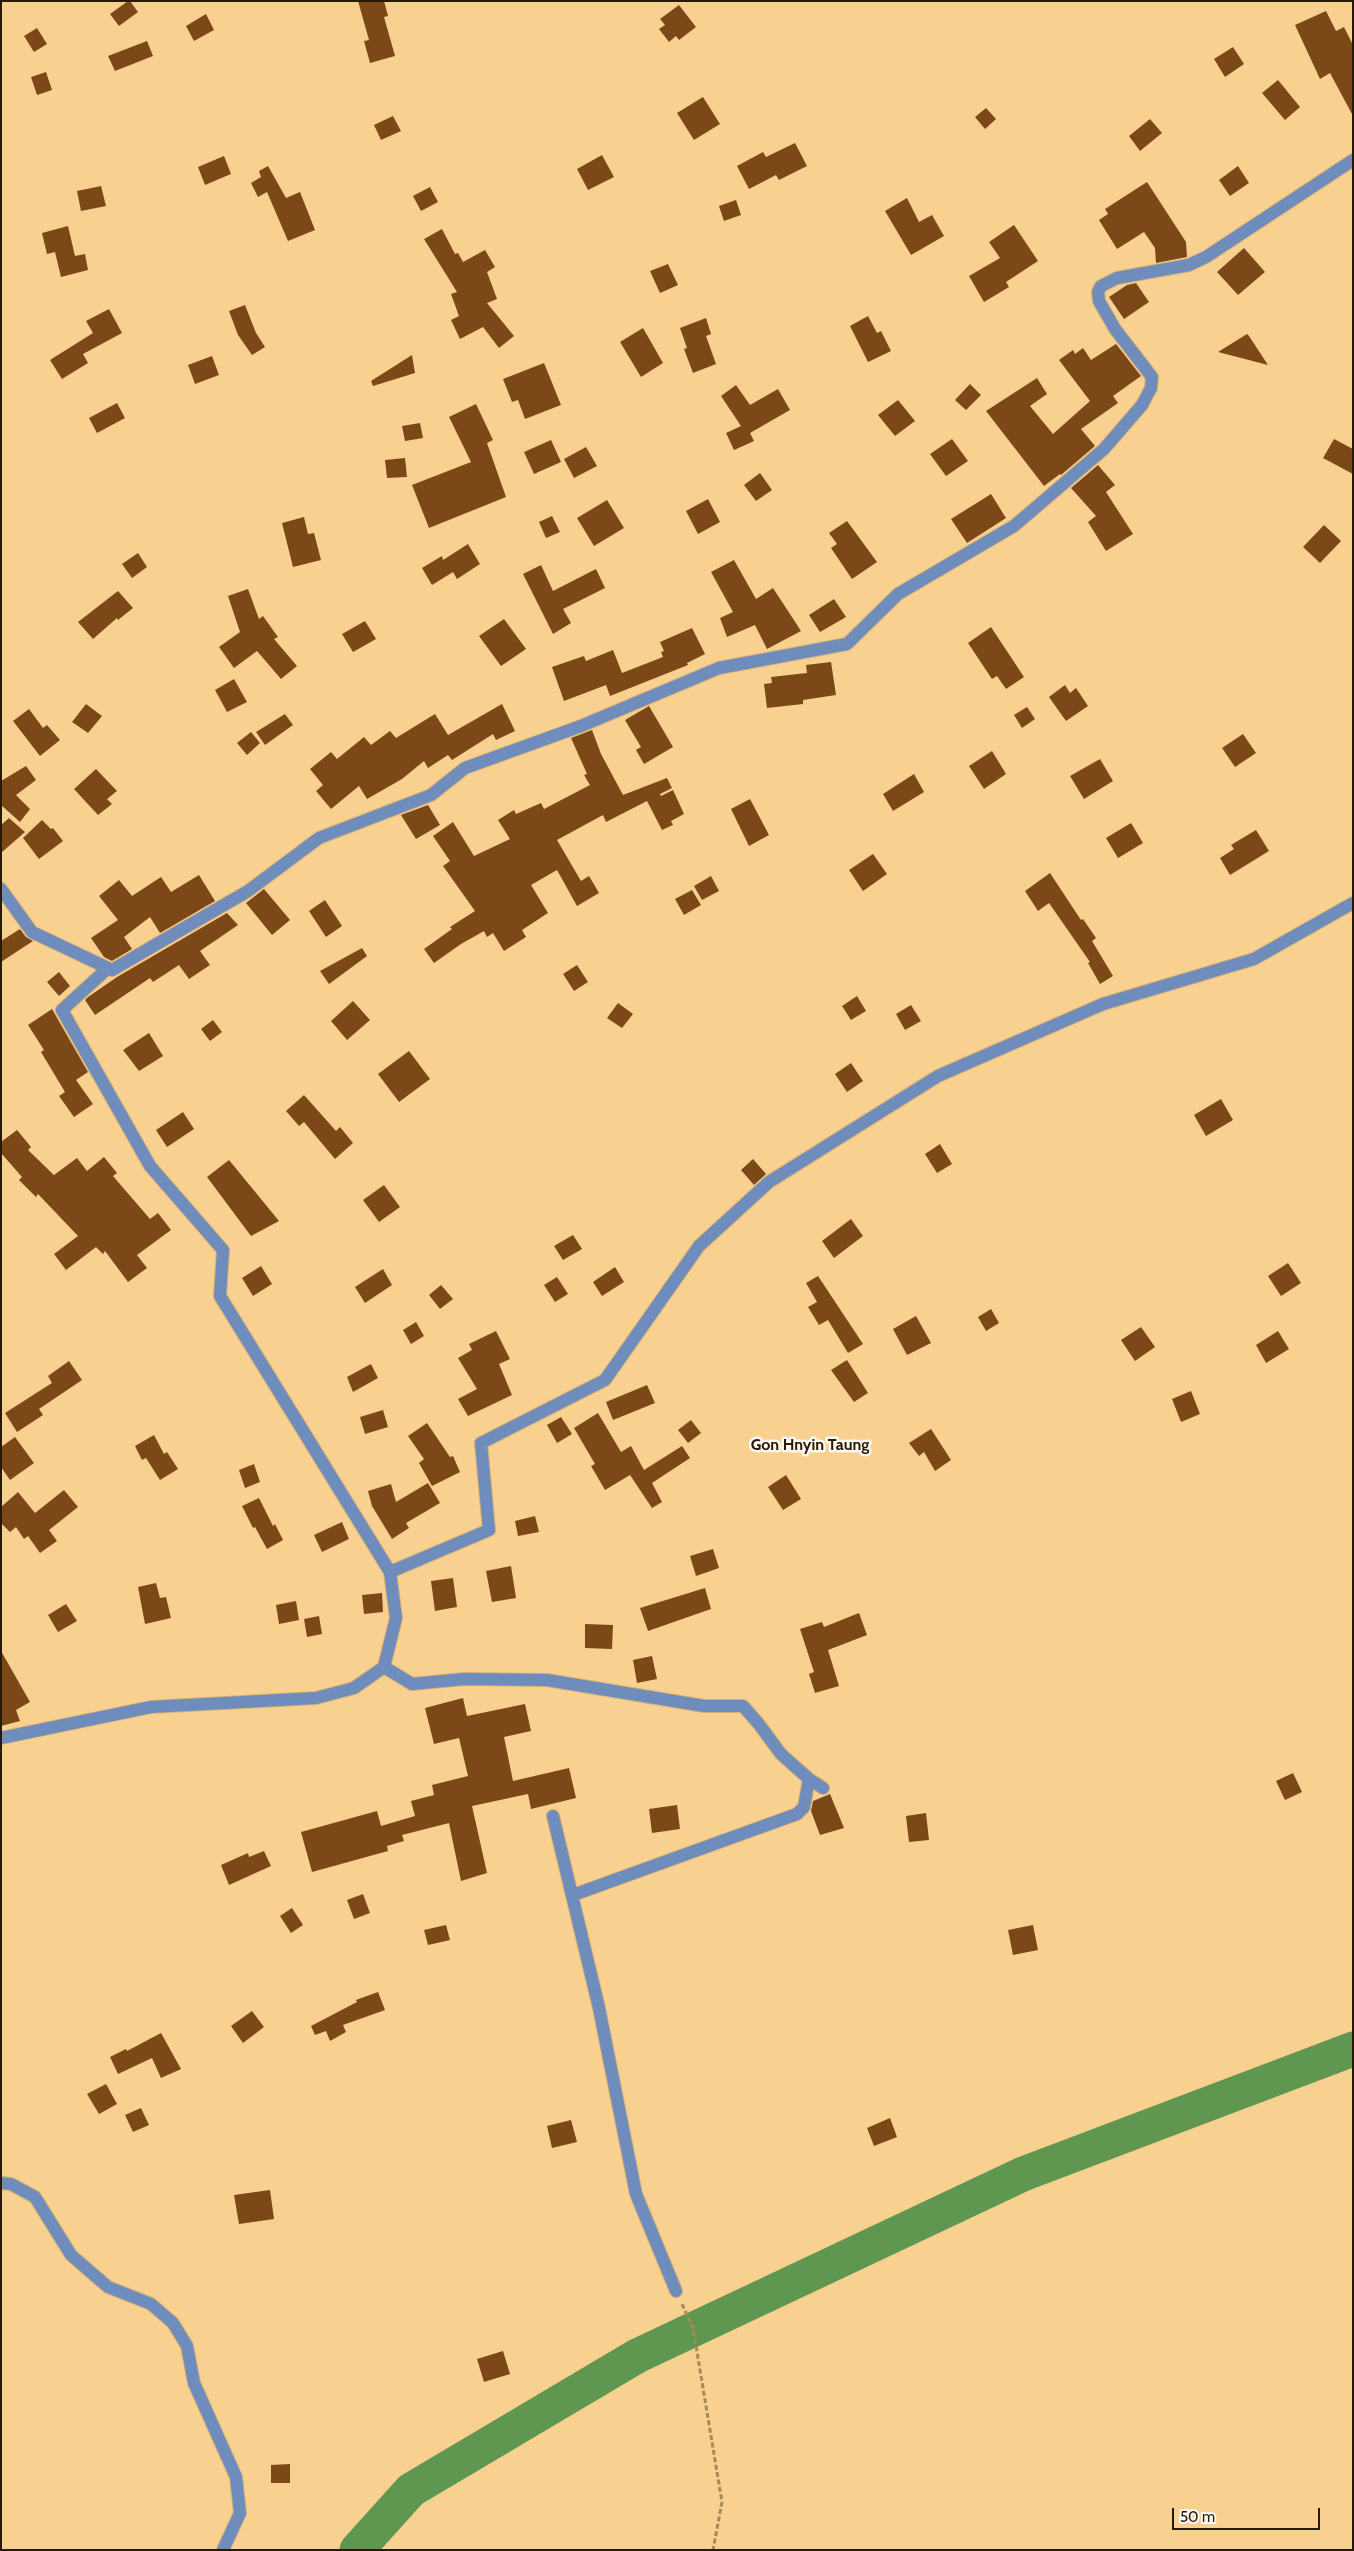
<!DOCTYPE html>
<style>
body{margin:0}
#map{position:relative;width:1354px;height:2551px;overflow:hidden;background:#f8d191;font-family:Cabin,sans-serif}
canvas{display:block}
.frame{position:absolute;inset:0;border:2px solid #281a01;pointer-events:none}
.scale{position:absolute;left:1172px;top:2508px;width:148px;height:22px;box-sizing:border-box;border:2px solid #281a01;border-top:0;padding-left:6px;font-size:15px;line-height:18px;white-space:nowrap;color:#281a01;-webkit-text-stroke:4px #fcf8f2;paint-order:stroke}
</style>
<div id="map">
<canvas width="1354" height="2551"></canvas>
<div class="frame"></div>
<div class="scale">50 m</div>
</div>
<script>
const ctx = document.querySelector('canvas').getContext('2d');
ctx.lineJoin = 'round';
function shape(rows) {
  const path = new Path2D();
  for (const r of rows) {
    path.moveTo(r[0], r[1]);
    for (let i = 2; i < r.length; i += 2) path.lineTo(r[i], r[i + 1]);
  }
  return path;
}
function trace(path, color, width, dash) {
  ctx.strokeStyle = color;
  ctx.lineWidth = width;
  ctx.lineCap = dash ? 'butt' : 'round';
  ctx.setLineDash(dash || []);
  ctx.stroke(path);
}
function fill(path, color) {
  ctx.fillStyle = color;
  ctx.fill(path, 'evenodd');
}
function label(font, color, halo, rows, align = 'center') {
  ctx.font = font + ' Cabin,sans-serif';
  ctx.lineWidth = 5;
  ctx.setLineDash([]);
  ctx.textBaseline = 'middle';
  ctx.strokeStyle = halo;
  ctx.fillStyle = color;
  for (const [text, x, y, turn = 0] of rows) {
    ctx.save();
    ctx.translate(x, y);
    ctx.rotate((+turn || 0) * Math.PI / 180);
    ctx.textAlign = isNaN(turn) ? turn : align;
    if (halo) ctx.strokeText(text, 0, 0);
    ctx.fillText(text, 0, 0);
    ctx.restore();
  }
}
trace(shape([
 [357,2550,411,2490,637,2356,1023,2174,1353,2049]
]), '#5f9650', 35);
fill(shape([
 [128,1,130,1,138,12,119,26,110,14],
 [358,1,384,1,388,16,384,17,395,56,370,63,364,41,369,40],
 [679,5,696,27,679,40,676,36,669,42,659,29,665,25,660,19],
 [1326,11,1336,31,1344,27,1353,45,1353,116,1330,73,1320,79,1295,25],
 [206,14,214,30,194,41,186,26],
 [37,28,47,44,34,52,24,36],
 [147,41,153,56,115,71,108,56],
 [1233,47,1244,64,1225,77,1214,59],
 [46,72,52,90,37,95,31,77],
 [1278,80,1300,107,1285,120,1262,93],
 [703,97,720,124,694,140,677,113],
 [986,108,996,119,985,129,975,117],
 [393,116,401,131,381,140,374,125],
 [1150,119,1162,133,1140,151,1129,136],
 [795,143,807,166,779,180,776,175,749,189,737,166,763,152,766,157],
 [602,155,614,177,588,190,577,169],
 [224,156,231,174,205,185,198,167],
 [268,166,286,198,300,192,315,230,288,241,267,192,258,197,251,183,261,177,259,171],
 [1238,166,1249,183,1230,196,1219,180],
 [1147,182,1186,242,1187,257,1156,263,1155,248,1144,232,1117,249,1099,220,1108,214,1105,209],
 [101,186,106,206,81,211,77,191],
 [430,187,438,202,421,211,413,196],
 [907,198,919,222,932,215,944,236,911,255,885,211],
 [736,200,741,215,724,221,719,206],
 [1014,225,1038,261,1006,282,1009,287,984,302,969,276,1000,258,989,242],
 [68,226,75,256,85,254,88,270,61,277,55,252,47,254,42,233],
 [442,229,455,254,458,253,463,262,485,250,495,267,487,272,497,299,487,303,514,336,499,348,483,327,460,339,451,320,459,316,451,294,457,292,424,239],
 [1244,248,1265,272,1238,295,1217,272],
 [668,264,678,285,660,293,650,271],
 [1136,283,1149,302,1124,319,1109,297,1127,285],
 [245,305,256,333,265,347,252,355,238,335,229,311],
 [109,309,122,333,83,354,88,363,62,379,50,360,93,333,86,321],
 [868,316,877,333,881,331,891,351,868,362,850,326],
 [706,318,711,334,706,336,716,364,693,373,684,349,687,348,680,328],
 [643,328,663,363,641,377,620,342],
 [1247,334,1249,336,1268,365,1218,352],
 [1116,344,1141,376,1113,396,1118,403,1081,429,1095,446,1061,475,1060,474,1044,486,986,411,1037,378,1047,394,1030,406,1053,434,1090,401,1059,360,1073,350,1075,354,1083,348,1091,360],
 [412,355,415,373,373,386,371,381],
 [212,356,219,375,195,384,188,365],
 [544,363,561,405,525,419,518,400,512,402,503,379],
 [970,384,981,395,966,410,955,400],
 [736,385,750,405,778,389,790,410,750,433,754,441,734,450,726,433,741,426,721,396],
 [898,400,915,421,895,436,878,415],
 [117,403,125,418,97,433,89,418],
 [476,404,493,440,487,443,506,497,429,528,412,485,471,462,449,417],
 [420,423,423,438,405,441,402,426],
 [952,439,968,461,946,476,930,454],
 [1334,439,1353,449,1353,474,1323,458],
 [551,440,561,462,534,474,524,452],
 [586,447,597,466,574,478,564,459],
 [405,458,407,477,387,478,385,460],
 [1098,465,1115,485,1106,492,1133,534,1106,551,1088,522,1096,516,1071,488],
 [760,473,772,490,756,501,744,485],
 [991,494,1006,518,967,543,951,519],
 [708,499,720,522,698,534,686,511],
 [607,500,624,528,594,546,577,518],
 [552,516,560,532,546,538,539,522],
 [304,517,308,534,314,533,321,560,293,567,282,523],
 [847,521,877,562,852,579,831,548,837,544,829,533],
 [1324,525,1341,541,1320,563,1303,547],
 [468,544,480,564,457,579,453,572,432,585,422,568,442,556,443,560],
 [138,553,147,567,132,578,122,564],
 [734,560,756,599,773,588,801,631,767,649,755,625,727,637,720,618,733,612,711,572],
 [541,565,553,591,596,569,605,588,563,609,571,623,553,634,523,574],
 [248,589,259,619,263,616,278,637,274,639,297,666,281,679,257,651,234,668,219,647,240,632,228,596],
 [118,591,133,608,118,620,117,618,93,639,78,622],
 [834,599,846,617,820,632,809,615],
 [504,619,526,649,501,666,479,636],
 [365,621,376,639,353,652,342,634],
 [991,627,1024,677,1006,689,997,676,992,679,968,643],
 [692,628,705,654,687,663,688,665,610,696,606,685,564,701,552,667,584,656,586,661,613,650,622,673,663,657,661,652,664,651,660,642],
 [831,662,836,695,803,700,803,704,767,708,764,684,772,683,771,677,807,673,806,665],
 [234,679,247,702,227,712,215,690],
 [1065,685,1070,693,1076,688,1088,706,1066,721,1049,697],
 [86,704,102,716,88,733,72,722],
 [502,704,515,731,496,740,493,734,452,760,448,755,428,768,424,761,402,779,367,799,359,786,331,809,316,791,323,785,310,769,331,752,337,759,364,737,371,745,390,731,396,738,435,714,448,735],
 [649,706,673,747,644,764,636,750,641,747,625,720],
 [1027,707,1035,719,1022,728,1014,715],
 [29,709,43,728,47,725,60,740,40,756,13,721],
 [285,714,293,725,265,745,256,732],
 [592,730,601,754,623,795,667,778,672,788,660,794,661,796,673,790,684,814,671,821,673,825,662,830,647,801,606,822,603,815,557,840,581,881,589,876,599,893,577,906,557,870,531,885,548,913,522,930,526,937,504,951,493,933,487,937,484,931,461,944,434,963,424,949,452,929,450,927,475,911,443,866,450,861,433,836,453,822,474,856,510,839,498,820,514,810,516,814,541,803,544,809,590,785,584,775,587,774,571,738],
 [251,732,260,743,247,755,237,743],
 [1243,734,1256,753,1235,767,1222,748],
 [992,751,1006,774,984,789,969,766],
 [1100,759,1113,781,1084,799,1070,776],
 [26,766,36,780,16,795,30,809,20,822,1,805,1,781],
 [96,769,117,791,107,799,112,804,98,815,74,789],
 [914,774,924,792,893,811,883,794],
 [750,799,769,835,749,846,731,809],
 [428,805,440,825,416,839,401,815],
 [9,818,25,832,1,853,1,825],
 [42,820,51,829,53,828,63,841,39,859,23,838],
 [1131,823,1143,843,1118,858,1106,838],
 [1256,830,1269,851,1230,875,1220,858,1234,849,1231,845],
 [873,854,887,874,863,891,849,870],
 [1050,873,1081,920,1083,919,1096,938,1092,941,1113,976,1100,984,1088,963,1090,962,1049,903,1038,911,1025,891],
 [199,875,215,901,160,933,150,917,124,937,132,949,112,961,104,957,91,938,118,920,99,896,119,880,132,896,161,877,171,892],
 [711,876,719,891,702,900,694,886],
 [264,889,290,920,272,935,246,903],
 [692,890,701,905,684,915,675,899],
 [325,900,342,926,326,937,309,911],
 [227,913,238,925,200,951,210,965,189,979,179,965,153,982,150,978,95,1015,85,1000,88,997,117,977],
 [20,929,26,937,33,941,1,962,1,941],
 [362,948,367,956,329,984,320,971],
 [577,965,588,982,574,991,563,974],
 [59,972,70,986,59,996,47,982],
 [857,996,866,1011,851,1020,842,1006],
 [353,1001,370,1020,347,1040,331,1021],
 [618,1003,633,1014,622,1028,607,1018],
 [911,1005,921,1021,905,1030,896,1014],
 [52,1009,88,1072,76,1080,93,1104,74,1117,59,1096,65,1092,41,1052,44,1050,28,1025],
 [213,1020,222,1032,210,1041,201,1029],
 [149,1033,163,1056,139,1071,123,1050],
 [409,1051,430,1079,399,1102,378,1074],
 [851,1063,863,1081,847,1092,835,1074],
 [304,1095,336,1131,340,1127,353,1143,335,1159,304,1122,299,1126,286,1111],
 [1221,1099,1233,1120,1206,1136,1194,1115],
 [183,1112,194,1129,167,1147,156,1130],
 [17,1130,31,1147,28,1150,54,1175,77,1158,87,1171,104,1157,117,1173,113,1176,150,1219,158,1213,171,1230,137,1255,147,1268,128,1282,105,1251,103,1254,96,1247,66,1270,54,1254,78,1236,38,1194,36,1197,19,1180,22,1177,1,1153,1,1142],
 [940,1144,952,1164,937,1173,925,1154],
 [753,1159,766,1174,754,1185,741,1170],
 [229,1160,279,1221,251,1236,207,1177],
 [384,1185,400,1207,379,1222,363,1200],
 [851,1219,863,1236,834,1258,822,1241],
 [573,1235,582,1249,563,1260,554,1246],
 [1288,1263,1301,1283,1281,1296,1268,1276],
 [261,1266,272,1284,253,1296,242,1278],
 [615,1267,624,1282,602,1296,593,1282],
 [383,1269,392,1285,365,1303,355,1287],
 [818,1276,863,1344,848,1353,828,1320,819,1325,808,1307,817,1302,806,1283],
 [557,1277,568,1294,555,1302,544,1285],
 [441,1285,453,1299,440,1309,429,1295],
 [991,1309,999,1323,986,1331,978,1317],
 [916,1316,931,1343,907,1355,893,1329],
 [416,1322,424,1336,411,1344,403,1330],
 [1141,1327,1155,1347,1135,1361,1121,1340],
 [496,1331,510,1359,499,1364,512,1395,468,1416,458,1399,477,1389,458,1358,472,1350,469,1344],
 [1278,1331,1289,1349,1266,1363,1256,1345],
 [847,1360,868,1393,854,1402,831,1370],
 [69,1361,82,1380,39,1409,43,1415,17,1432,5,1413,52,1383,48,1376],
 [371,1364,378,1378,353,1392,347,1377],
 [647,1385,655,1403,613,1420,606,1402],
 [1191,1391,1200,1414,1181,1422,1172,1399],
 [383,1410,388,1427,365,1434,360,1417],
 [598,1413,621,1452,631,1446,644,1470,682,1446,690,1458,652,1483,662,1502,652,1508,630,1475,605,1490,591,1466,595,1464,574,1428],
 [561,1417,572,1434,557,1443,547,1425],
 [691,1420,701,1433,688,1443,678,1430],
 [427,1423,450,1457,453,1456,460,1472,432,1486,419,1463,424,1459,408,1436],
 [931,1429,951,1460,935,1471,924,1452,919,1456,909,1443],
 [154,1435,164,1454,167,1452,178,1469,160,1480,146,1458,142,1460,135,1446],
 [15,1437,34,1463,10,1480,1,1467,1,1447],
 [254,1464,260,1482,245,1488,239,1470],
 [786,1475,801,1499,783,1510,768,1487],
 [428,1483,440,1503,406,1523,409,1528,392,1539,372,1506,368,1491,391,1484,396,1502],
 [64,1490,78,1507,49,1530,57,1541,40,1553,28,1536,24,1539,16,1527,10,1532,1,1523,1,1507,18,1492,35,1513],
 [259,1498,273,1526,275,1524,283,1540,267,1549,255,1527,253,1528,242,1506],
 [535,1516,539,1532,518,1536,515,1521],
 [342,1522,349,1539,322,1552,314,1535],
 [713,1549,719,1568,696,1576,690,1556],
 [511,1566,516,1598,492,1602,486,1571],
 [453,1578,457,1607,435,1611,431,1581],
 [156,1583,160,1598,166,1597,171,1618,145,1624,138,1587],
 [705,1588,711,1609,648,1631,640,1608],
 [382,1593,383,1612,364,1614,362,1595],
 [296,1601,299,1620,279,1624,276,1605],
 [66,1604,77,1621,58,1632,48,1615],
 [859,1613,867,1635,828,1650,839,1686,815,1693,809,1674,814,1672,800,1629,822,1622,824,1627],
 [319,1616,322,1634,307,1637,304,1619],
 [585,1624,613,1625,612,1649,585,1648],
 [1,1651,30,1702,16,1710,20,1721,1,1726],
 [652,1656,657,1679,637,1683,633,1660],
 [463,1698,467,1716,525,1704,531,1731,504,1737,513,1781,569,1768,576,1798,531,1809,528,1794,472,1806,487,1873,461,1881,449,1823,402,1835,404,1841,387,1846,388,1851,312,1872,301,1832,377,1811,381,1826,415,1816,411,1801,434,1795,432,1785,468,1776,459,1738,434,1744,425,1708],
 [1293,1773,1302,1792,1285,1800,1276,1781],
 [830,1794,844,1828,820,1835,811,1811,813,1801],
 [677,1805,680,1829,652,1833,649,1809],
 [926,1813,929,1840,909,1842,906,1816],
 [264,1851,271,1866,229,1885,221,1865,248,1853,249,1857],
 [363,1894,370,1913,354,1919,347,1900],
 [292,1908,303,1925,291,1933,280,1916],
 [446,1925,450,1940,428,1945,424,1930],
 [1033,1925,1038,1950,1013,1955,1008,1930],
 [378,1992,385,2010,343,2025,346,2032,330,2041,326,2031,315,2035,311,2026,357,2002,356,2000],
 [252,2011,264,2027,243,2043,231,2026],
 [161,2033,181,2069,161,2078,152,2058,118,2074,110,2057,126,2049,127,2051],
 [106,2084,117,2104,99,2114,87,2094],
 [141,2108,149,2125,133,2132,125,2115],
 [890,2118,897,2137,874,2146,867,2128],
 [571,2120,577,2142,552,2148,547,2126],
 [270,2190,274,2219,239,2224,234,2195],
 [503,2351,510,2374,484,2382,477,2359],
 [290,2464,290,2483,271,2483,271,2465]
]), '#7c4818');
const minor = shape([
 [1,889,32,932,112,970,248,891,319,838,431,795,465,768,581,726,719,668,847,644,898,594,1014,526,1104,449,1142,405,1151,388,1152,377,1115,329,1099,301,1098,292,1101,286,1117,278,1189,265,1206,257,1353,160],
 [108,968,62,1010,150,1166,223,1250,220,1296,390,1572],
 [384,1667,412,1684,464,1679,547,1680,704,1706,743,1706,758,1723,781,1754,809,1779,823,1788],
 [1,1738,151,1707,316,1698,354,1688,384,1667,396,1618,390,1572,489,1530,481,1443,605,1380,699,1246,769,1182,938,1076,1103,1004,1254,959,1353,903],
 [553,1816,599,2008,636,2194,676,2291],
 [573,1895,797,1814,804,1807,809,1779],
 [1,2183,11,2184,35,2197,71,2255,108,2287,151,2304,173,2323,187,2346,194,2383,236,2477,240,2513,223,2550]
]);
trace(minor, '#d3b077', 14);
trace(shape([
 [682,2304,693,2328,722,2502,713,2550]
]), '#a68958', 3, [5, 2.5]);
trace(minor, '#6e8cbc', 12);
label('bold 16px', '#281a01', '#fcf8f2', [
 ["Gon Hnyin Taung",810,1445]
]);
</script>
